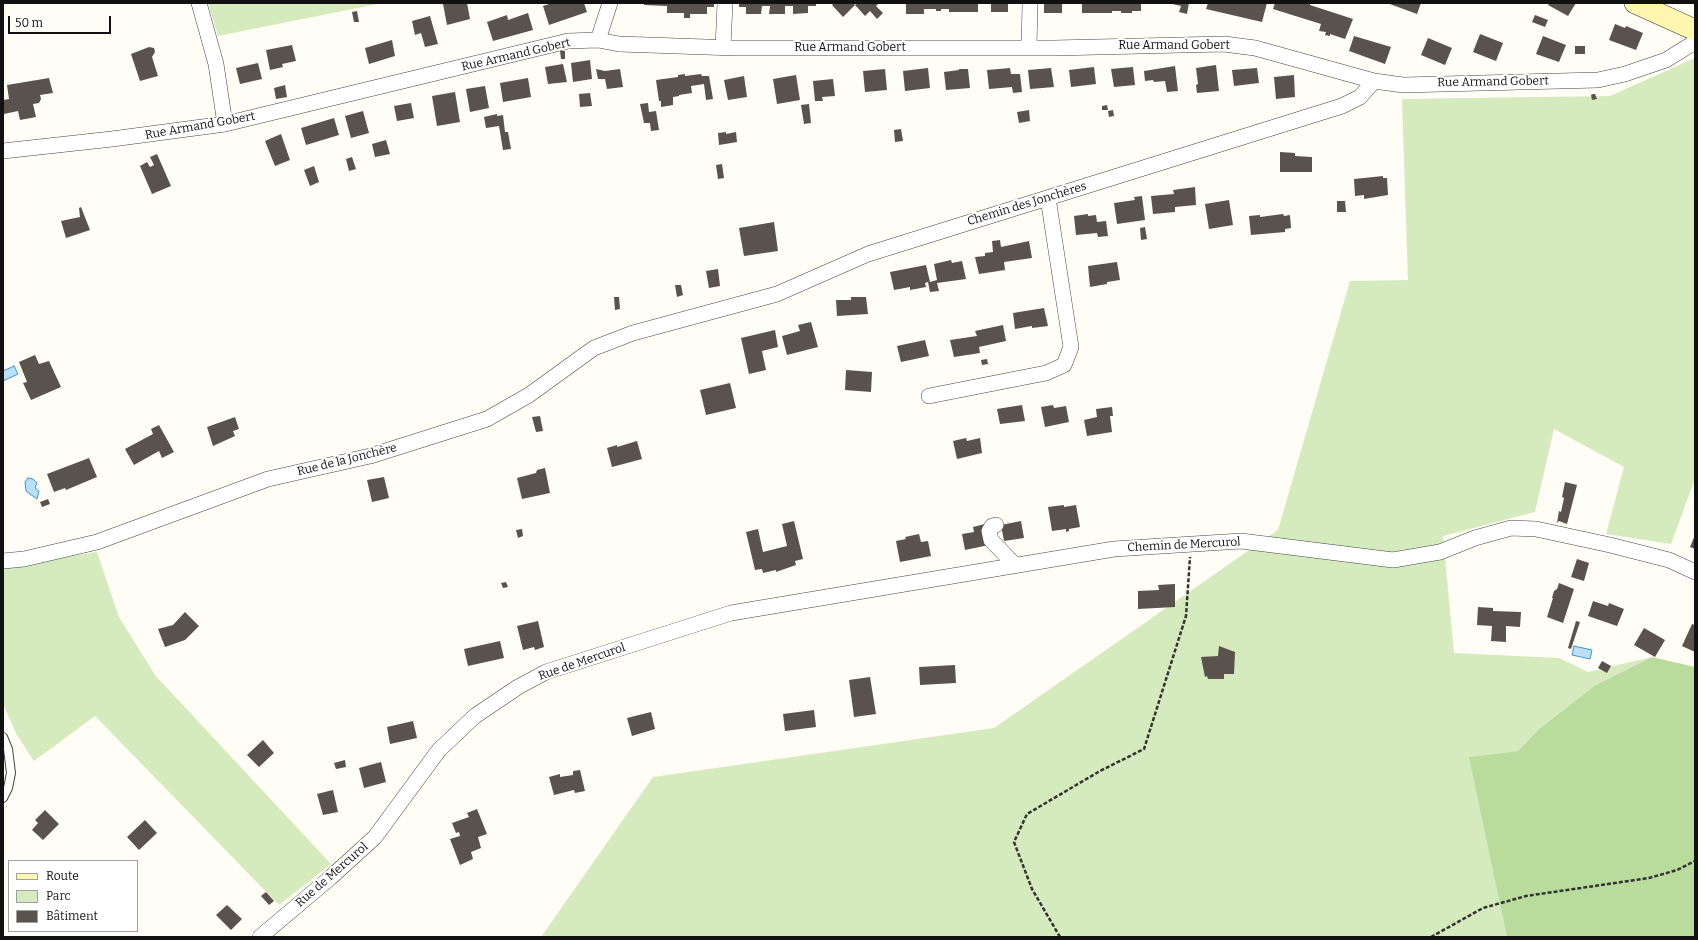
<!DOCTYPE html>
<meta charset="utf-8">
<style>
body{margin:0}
#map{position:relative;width:1698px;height:940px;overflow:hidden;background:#fffdf5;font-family:Bitter,serif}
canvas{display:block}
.frame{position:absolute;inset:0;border:4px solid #111;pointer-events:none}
.legend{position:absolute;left:8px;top:860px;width:130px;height:72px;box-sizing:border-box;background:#fff;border:1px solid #a0a0a0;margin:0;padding:5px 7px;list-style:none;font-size:12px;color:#111}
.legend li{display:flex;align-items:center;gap:8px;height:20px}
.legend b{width:20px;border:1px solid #a0a0a0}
.scale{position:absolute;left:8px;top:16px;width:103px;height:18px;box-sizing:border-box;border:2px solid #111;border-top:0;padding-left:5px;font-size:12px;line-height:14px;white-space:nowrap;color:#111;-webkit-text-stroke:3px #fff;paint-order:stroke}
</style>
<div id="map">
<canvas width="1698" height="940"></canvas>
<div class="frame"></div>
<ul class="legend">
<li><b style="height:5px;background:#fff6b0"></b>Route</li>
<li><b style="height:11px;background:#d5ebbd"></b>Parc</li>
<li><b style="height:11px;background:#5a524d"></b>Bâtiment</li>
</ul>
<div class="scale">50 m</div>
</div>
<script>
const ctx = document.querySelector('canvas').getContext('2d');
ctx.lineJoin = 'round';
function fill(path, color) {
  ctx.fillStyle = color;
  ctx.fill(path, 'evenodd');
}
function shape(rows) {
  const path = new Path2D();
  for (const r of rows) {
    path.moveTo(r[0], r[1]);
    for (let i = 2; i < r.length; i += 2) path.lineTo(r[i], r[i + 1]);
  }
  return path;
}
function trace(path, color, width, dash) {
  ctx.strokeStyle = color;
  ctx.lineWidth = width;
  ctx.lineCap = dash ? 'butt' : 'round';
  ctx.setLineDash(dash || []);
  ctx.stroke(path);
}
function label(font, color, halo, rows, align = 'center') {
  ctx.font = font + ' Bitter,serif';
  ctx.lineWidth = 4;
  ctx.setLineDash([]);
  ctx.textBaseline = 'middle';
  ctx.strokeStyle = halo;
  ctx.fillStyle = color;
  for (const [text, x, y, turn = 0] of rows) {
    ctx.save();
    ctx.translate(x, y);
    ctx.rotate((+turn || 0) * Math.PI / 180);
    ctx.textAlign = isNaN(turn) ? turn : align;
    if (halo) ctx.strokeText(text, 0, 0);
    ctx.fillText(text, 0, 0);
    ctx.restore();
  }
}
fill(shape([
 [208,3,383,3,218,36],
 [1695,58,1695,479,1671,544,1606,534,1624,467,1554,429,1535,512,1443,536,1454,653,1559,658,1588,672,1652,657,1594,686,1539,729,1518,751,1470,757,1507,937,541,937,653,777,994,728,1278,530,1350,281,1408,280,1402,99,1610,96],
 [97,552,119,617,155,675,331,864,279,905,95,716,34,761,17,735,3,704,3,567]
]), '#d5ebbd');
fill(shape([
 [1652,657,1695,667,1695,937,1507,937,1469,757,1518,751,1539,729,1594,686]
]), '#b9dc9c');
const water = shape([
 [14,366,18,374,3,381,3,371,14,366],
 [28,478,33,479,37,483,35,488,39,491,37,499,26,491,25,482,28,478],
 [1574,646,1592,650,1590,659,1572,655,1574,646]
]);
fill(water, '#b9e0f7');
trace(water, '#3f96cf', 1);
fill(shape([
 [448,3,467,3,470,19,447,25,443,4],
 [552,3,584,3,587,12,549,25,543,6],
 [644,3,714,3,714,7,707,7,707,14,690,14,690,18,684,18,684,13,667,13,667,6,644,5],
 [739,3,816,3,816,6,808,6,808,13,793,14,793,6,785,6,785,14,769,14,770,6,762,6,761,14,746,14,746,7,739,7],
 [834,3,853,3,855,5,843,17,832,5],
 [857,3,879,3,876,6,883,13,877,19,870,11,865,16,855,5],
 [906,3,978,3,978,12,949,12,949,9,941,9,941,11,936,11,936,9,924,9,924,14,906,14],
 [991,3,1008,3,1008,12,991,12],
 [1044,3,1062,3,1062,13,1044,13],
 [1082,3,1141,3,1141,11,1132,11,1132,13,1121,13,1121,11,1112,11,1112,13,1082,13],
 [1168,3,1189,3,1187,14,1179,12,1181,6],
 [1208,3,1267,3,1262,22,1206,9],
 [1275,3,1310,3,1310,5,1353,19,1345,39,1330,34,1330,36,1325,35,1326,32,1319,31,1321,24,1273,9],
 [1387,3,1421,3,1417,14],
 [1550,3,1576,3,1568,16,1548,5],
 [357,11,359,22,354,22,352,12],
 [528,13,533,30,493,41,487,22,507,15,508,20],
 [1535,15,1548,20,1545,27,1532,22],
 [430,16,438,44,425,47,421,33,415,35,412,21],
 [1615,24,1625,28,1626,26,1643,33,1636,50,1609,40],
 [1480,34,1503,43,1496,61,1473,52],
 [1354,36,1391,47,1385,64,1349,51],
 [1543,36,1566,45,1559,62,1536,54],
 [1428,38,1452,48,1445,65,1421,55],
 [392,40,395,56,369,64,365,48],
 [292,45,296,61,282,64,283,67,270,70,266,50],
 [1575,46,1585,46,1585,54,1575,54],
 [149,47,154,48,155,52,152,57,158,76,140,81,131,54],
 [560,51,565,51,565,59,561,59],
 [590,60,592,79,573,82,571,63],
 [258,63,262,79,240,84,236,68],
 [563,64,567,82,548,84,545,67],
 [1216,65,1219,91,1197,93,1196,85,1198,84,1196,68],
 [1175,66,1178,91,1167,92,1165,81,1154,82,1153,80,1145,81,1144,71],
 [1094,67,1096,84,1071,87,1069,70],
 [1133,67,1135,85,1114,87,1111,69],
 [928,68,930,88,905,91,903,71],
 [1010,68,1011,74,1020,74,1022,92,1013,93,1012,87,989,89,987,70],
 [1051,68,1054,87,1030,89,1028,70],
 [1257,68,1259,83,1234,86,1232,70],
 [596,69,605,71,620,69,623,87,607,89,605,79,598,79],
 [885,69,887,90,865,92,863,71],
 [959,69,968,69,970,88,946,90,944,72,959,70],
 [685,74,685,76,701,74,702,76,709,76,713,99,706,100,704,84,691,86,692,93,679,95,679,96,673,97,673,105,661,107,661,101,659,101,656,80,678,77,678,75],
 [796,75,800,100,777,104,773,79],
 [1294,75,1295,97,1276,99,1274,77],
 [744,76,747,97,728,100,724,80],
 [49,78,53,93,40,95,41,99,39,103,33,104,36,117,20,120,18,111,4,114,3,100,9,99,7,85],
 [528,78,531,97,503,102,500,83],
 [833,79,835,96,822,97,823,101,815,101,813,81],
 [285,85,287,97,276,99,274,88],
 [485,86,489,108,470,112,466,89],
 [455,92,460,122,437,126,432,96],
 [590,93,592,106,580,107,579,94],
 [1593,94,1595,94,1597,99,1592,100,1591,95],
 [411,103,414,118,397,121,394,106],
 [648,103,649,112,656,111,659,130,651,131,650,123,644,123,640,104],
 [809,104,811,123,804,124,801,105],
 [1107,105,1108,110,1102,110,1102,106],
 [1029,110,1030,121,1019,123,1017,112],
 [1113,110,1114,116,1109,117,1108,111],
 [363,111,369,133,351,138,345,116],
 [497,114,497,116,503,115,505,132,508,132,511,149,503,150,499,126,486,128,484,117],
 [334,118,339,135,306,145,301,128],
 [901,129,903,141,895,142,894,130],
 [726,132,726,134,736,132,737,142,719,145,718,133],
 [281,134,290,160,275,166,265,141],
 [386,140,390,154,375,157,372,144],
 [1280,152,1295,153,1295,156,1312,157,1312,172,1280,172],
 [157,154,171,186,152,194,140,166,147,162,150,167,154,165,150,157],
 [352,157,356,169,349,171,346,159],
 [722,164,724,178,718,179,716,165],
 [314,166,319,182,310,186,304,170],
 [1383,176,1383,178,1387,178,1388,195,1364,199,1364,195,1355,196,1354,179],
 [1195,187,1196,205,1175,207,1175,212,1153,214,1151,196,1174,194,1173,190],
 [1142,196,1145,220,1117,224,1114,203,1135,200,1134,197],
 [1229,200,1233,225,1209,229,1205,204],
 [1337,201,1345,201,1346,212,1337,212],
 [81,207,90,230,66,238,61,221,80,217,79,208],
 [1088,214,1088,216,1096,215,1097,222,1106,221,1108,236,1098,237,1097,233,1076,235,1074,216],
 [1283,214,1284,216,1290,215,1291,228,1285,229,1285,232,1251,235,1249,216,1260,215,1260,217],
 [774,222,778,251,744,256,739,228],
 [1145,227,1147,239,1141,240,1140,228],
 [1000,240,1001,247,1029,241,1032,258,1004,262,1005,270,979,274,975,257,985,256,985,253,993,252,992,241],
 [951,260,952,263,962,261,966,279,937,283,939,291,930,292,928,282,925,283,926,287,910,290,910,287,894,290,890,272,926,265,930,282,937,280,934,264],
 [1117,262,1120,280,1107,282,1107,284,1090,287,1088,266],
 [718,269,720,286,709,288,706,271],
 [675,285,681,285,683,295,677,297],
 [614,297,619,297,620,309,615,310],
 [851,297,866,297,868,314,837,316,836,300,851,300],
 [1044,308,1048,326,1032,328,1032,326,1015,329,1013,313],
 [811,322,818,347,787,355,782,336,800,331,798,325],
 [1003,325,1006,341,979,347,980,353,954,357,950,340,977,336,975,331],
 [775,330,778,347,762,351,766,370,749,374,741,338],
 [925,340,929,356,901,362,897,346],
 [35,355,39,364,49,361,61,387,31,400,23,383,27,382,19,362],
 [987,359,988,364,982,365,981,360],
 [846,370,872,372,871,392,845,390],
 [730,383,736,408,706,415,700,390],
 [1022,405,1025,421,1000,424,997,409],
 [1053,405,1054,408,1066,406,1069,422,1045,427,1041,407],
 [1112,407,1113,416,1110,416,1112,432,1087,436,1084,420,1097,417,1096,409],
 [540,416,543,431,536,432,532,417],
 [235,417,239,429,233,431,235,436,213,446,207,427],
 [159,425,174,452,162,458,159,451,134,465,125,449,153,434,151,429],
 [966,438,967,441,980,438,982,453,957,459,953,441],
 [637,441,642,459,612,467,607,448,617,445,617,447],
 [89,458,97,477,66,490,65,488,54,492,47,474],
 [545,468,550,493,522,499,517,478,536,473,537,470],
 [384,477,389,498,372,502,367,480],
 [1565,482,1577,485,1567,524,1559,521,1557,523,1559,511,1561,512,1564,498,1562,497],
 [48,499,50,504,42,507,40,502],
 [1064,505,1064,507,1076,505,1080,527,1069,529,1069,531,1066,532,1066,529,1052,531,1048,507],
 [794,521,803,559,795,561,796,565,776,572,776,570,763,573,762,569,755,570,746,532,758,529,763,552,787,546,782,524],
 [1021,521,1024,538,1004,541,1001,525],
 [985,524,989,545,965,550,962,534,974,532,973,527],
 [522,529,523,536,518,538,516,530],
 [919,534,921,542,928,541,931,556,900,562,896,541,906,539,905,537],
 [1695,535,1695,549,1690,547],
 [1577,559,1589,563,1584,581,1571,577],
 [506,582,508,587,503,588,501,583],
 [1559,583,1574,589,1563,623,1547,617,1553,598,1552,598,1554,591,1557,589],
 [1175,584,1175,607,1138,609,1138,591,1159,590,1158,585],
 [1593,601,1608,606,1609,603,1624,609,1617,626,1588,616],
 [1478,607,1493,608,1493,611,1521,612,1520,627,1506,626,1506,642,1491,641,1492,626,1477,625],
 [185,612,199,626,185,640,165,647,158,629,173,625],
 [538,621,544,647,535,650,534,647,523,650,517,626],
 [1576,621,1580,622,1571,649,1568,648],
 [1692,624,1695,625,1695,652,1682,646],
 [1644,628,1665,640,1655,657,1634,645],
 [500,641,504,658,468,666,464,649],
 [1219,646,1235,652,1234,674,1224,674,1224,679,1208,679,1207,676,1205,677,1201,657,1218,656],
 [1602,661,1611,666,1607,673,1598,668],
 [955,665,956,683,920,685,919,667],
 [870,677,876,714,854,717,849,680],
 [814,710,816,727,785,731,783,714],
 [651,712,655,729,632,736,627,718],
 [413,721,417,738,390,744,387,727],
 [263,740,274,753,259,767,247,755],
 [345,760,346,767,336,769,334,763],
 [381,762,386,782,364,788,359,768],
 [580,770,585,791,575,793,574,790,554,795,549,777,560,774,560,777,573,775,573,771],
 [333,790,338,812,323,815,317,794],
 [477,809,487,834,478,837,481,848,471,852,473,859,460,865,450,839,460,836,459,832,456,833,452,823,469,817,467,813],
 [45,810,59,824,43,840,32,830,38,823,35,820],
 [145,820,157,833,139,850,127,837],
 [266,892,274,901,269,905,261,896],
 [227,905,242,919,231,930,216,915]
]), '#5a524d');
const lane = shape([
 [3,737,8,749,11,773,8,788,3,798]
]);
const street = shape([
 [199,3,216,64,225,124],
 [598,40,610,3],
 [1029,47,1030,3],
 [723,48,725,3],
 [3,151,112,139,225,124,568,41,598,40,619,44,735,48,1054,48,1224,44,1255,48,1374,81,1403,85,1598,80,1625,74,1666,60,1695,42],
 [929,396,1046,373,1064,365,1071,347,1048,198],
 [996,525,992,526,989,531,991,540,1015,565],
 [3,561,24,559,97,542,268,479,370,456,487,419,529,395,594,348,633,333,777,294,868,254,1342,106,1360,97,1374,81],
 [260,937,330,878,375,837,439,750,475,716,518,687,546,672,731,613,1114,549,1241,541,1393,560,1440,552,1475,538,1511,528,1536,529,1610,545,1669,560,1695,572]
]);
const secondary = shape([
 [1635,3,1695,30]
]);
trace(lane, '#444', 10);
trace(street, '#444', 16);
trace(secondary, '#333', 22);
trace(shape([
 [1060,937,1032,889,1014,842,1027,814,1100,771,1144,749,1186,616,1190,557],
 [1431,937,1483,908,1526,896,1649,878,1677,870,1695,861]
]), '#333', 2.5, [4, 2]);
trace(lane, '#fff', 8);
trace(street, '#fff', 15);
trace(secondary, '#fff6b0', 21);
label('12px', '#111', '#fff', [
 ["Rue Armand Gobert",1174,46],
 ["Rue Armand Gobert",850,48],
 ["Rue Armand Gobert",516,55,-13],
 ["Rue Armand Gobert",1493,82,-1],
 ["Rue Armand Gobert",200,126,-10],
 ["Chemin des Jonchères",1027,204,-17],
 ["Rue de la Jonchère",347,460,-14],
 ["Chemin de Mercurol",1184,545,-3],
 ["Rue de Mercurol",582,662,-19],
 ["Rue de Mercurol",332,875,-41]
]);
</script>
